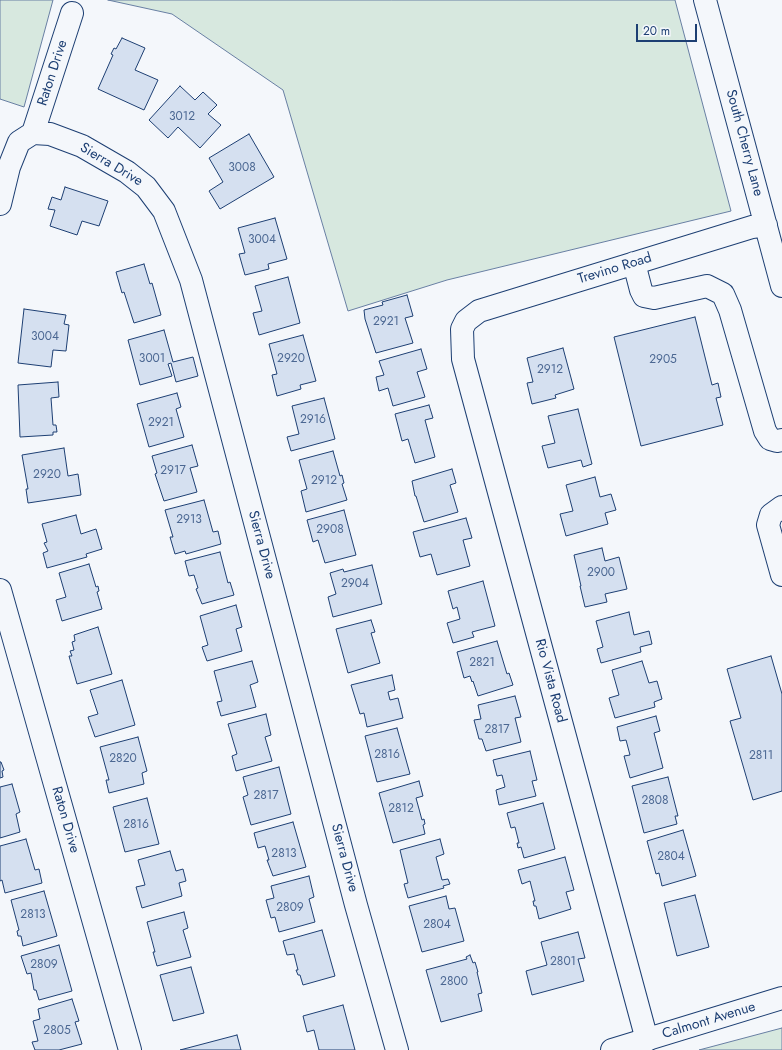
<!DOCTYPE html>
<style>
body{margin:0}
#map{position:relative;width:782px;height:1050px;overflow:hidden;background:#f4f7fb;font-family:Jost,sans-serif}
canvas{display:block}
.scale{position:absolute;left:636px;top:24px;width:61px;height:18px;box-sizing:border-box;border:2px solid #1d3f73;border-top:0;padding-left:5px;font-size:12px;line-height:14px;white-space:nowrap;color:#1d3f73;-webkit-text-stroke:3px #f4f7fb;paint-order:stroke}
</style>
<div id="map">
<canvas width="782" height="1050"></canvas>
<div class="scale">20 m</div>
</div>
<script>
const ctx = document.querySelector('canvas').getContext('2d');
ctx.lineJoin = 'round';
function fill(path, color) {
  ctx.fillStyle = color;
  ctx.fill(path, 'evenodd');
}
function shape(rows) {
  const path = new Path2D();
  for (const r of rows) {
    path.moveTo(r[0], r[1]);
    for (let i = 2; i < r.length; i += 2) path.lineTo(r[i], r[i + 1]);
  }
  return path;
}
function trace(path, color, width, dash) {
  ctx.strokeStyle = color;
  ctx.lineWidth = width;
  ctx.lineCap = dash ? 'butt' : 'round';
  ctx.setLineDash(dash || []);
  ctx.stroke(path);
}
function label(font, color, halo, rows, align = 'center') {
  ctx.font = font + ' Jost,sans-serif';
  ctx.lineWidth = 3;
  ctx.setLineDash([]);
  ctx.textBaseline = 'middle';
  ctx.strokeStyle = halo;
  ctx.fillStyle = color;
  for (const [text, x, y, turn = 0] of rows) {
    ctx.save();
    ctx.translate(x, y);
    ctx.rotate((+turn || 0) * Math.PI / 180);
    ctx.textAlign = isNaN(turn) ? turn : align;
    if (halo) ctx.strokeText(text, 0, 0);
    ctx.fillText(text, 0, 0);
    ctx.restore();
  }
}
const green = shape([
 [0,0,53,0,24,107,0,99,0,0],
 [108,0,675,0,731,211,447,280,348,311,283,90,172,14,108,0],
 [782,1028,782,1050,699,1050,782,1028]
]);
fill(green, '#d7e8df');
trace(green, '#687fa3', 1);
const building = shape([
 [122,38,145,48,135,70,158,80,144,110,98,89,113,55,111,54,114,48,116,49,122,38],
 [180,86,195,100,203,92,217,105,208,114,221,125,200,148,178,127,168,138,149,120,180,86],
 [249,134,274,177,220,209,209,191,223,182,209,158,249,134],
 [65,187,108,201,99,226,82,221,77,235,50,226,55,210,48,209,52,197,61,200,65,187],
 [275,218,287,259,268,264,269,269,245,275,239,254,245,253,238,228,275,218],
 [144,264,150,284,152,283,161,315,134,323,124,292,122,293,116,272,144,264],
 [288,277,300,323,259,335,253,313,262,311,255,286,288,277],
 [407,295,413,316,405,318,413,343,376,353,365,319,364,310,383,305,382,302,407,295],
 [24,309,66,315,64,324,69,325,66,351,53,350,51,367,18,363,24,309],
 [695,317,712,385,718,383,721,397,716,398,723,425,641,446,614,337,695,317],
 [164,330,173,362,193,357,198,376,176,382,171,363,168,364,172,376,140,385,128,340,164,330],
 [303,335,316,381,300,385,301,389,277,396,272,375,277,374,269,344,303,335],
 [563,348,574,389,555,395,556,398,532,404,527,383,533,382,527,358,563,348],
 [421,349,427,369,417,372,425,397,393,406,388,388,379,391,376,377,384,375,379,361,421,349],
 [58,382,59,397,51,398,53,425,56,425,57,432,53,432,53,435,20,437,18,385,58,382],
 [177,393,181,407,176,409,184,437,149,447,137,404,177,393],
 [324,398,335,439,291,451,287,437,299,434,292,406,324,398],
 [429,405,433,418,425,420,435,457,415,463,408,439,402,441,395,414,429,405],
 [578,409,592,464,583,467,581,460,548,468,542,446,555,443,548,416,578,409],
 [192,445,198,466,190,468,197,492,164,501,155,474,157,473,152,456,192,445],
 [64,448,68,476,78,474,81,495,28,503,26,489,28,489,22,455,64,448],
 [333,451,340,476,342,475,344,483,342,484,347,500,306,512,301,491,307,489,299,460,333,451],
 [452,469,456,483,450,485,458,512,424,522,416,496,415,496,412,481,452,469],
 [595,477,600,497,611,494,616,510,605,513,608,524,566,536,560,514,573,511,566,485,595,477],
 [204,500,213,532,218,531,221,544,186,554,185,551,175,554,170,537,173,537,165,510,204,500],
 [344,510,356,555,325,563,318,540,313,542,307,520,344,510],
 [76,515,81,534,96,529,102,549,86,554,87,557,47,568,43,553,48,551,44,543,47,542,42,524,76,515],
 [466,518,472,538,463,540,470,566,437,575,431,554,420,557,413,532,466,518],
 [602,548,605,561,619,557,627,589,605,594,607,602,585,607,580,586,581,586,574,555,602,548],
 [220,552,228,583,230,582,234,595,202,604,196,589,198,588,194,575,189,576,185,561,220,552],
 [89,564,96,587,98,586,99,591,97,592,102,609,62,621,56,600,66,597,59,573,89,564],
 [372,565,382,604,333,617,328,597,336,594,330,573,343,569,344,572,372,565],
 [483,581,495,626,472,632,474,637,453,643,447,623,460,619,457,607,453,609,448,591,483,581],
 [236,605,242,627,236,629,242,651,207,661,202,647,208,645,200,616,236,605],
 [629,612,634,635,649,631,652,644,640,647,641,652,601,663,597,649,603,647,596,621,629,612],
 [371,620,375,632,371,633,380,663,348,673,336,629,371,620],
 [98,627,112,674,77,684,69,656,72,656,70,651,74,650,72,642,75,641,74,635,98,627],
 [497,641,507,674,509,673,513,685,478,696,473,681,472,682,470,676,464,678,457,652,497,641],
 [771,656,782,694,782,791,753,800,730,721,741,718,727,669,771,656],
 [252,661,258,682,250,685,256,707,221,716,217,702,222,701,214,671,252,661],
 [642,661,649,683,657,681,662,699,654,702,655,707,615,718,609,698,619,695,612,670,642,661],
 [392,675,395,690,388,692,390,700,398,698,403,718,367,727,364,713,360,714,351,685,392,675],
 [122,680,135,725,95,737,88,717,98,714,90,690,122,680],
 [515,696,521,717,515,718,521,742,486,751,482,739,479,739,474,720,481,719,478,705,515,696],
 [266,714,271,735,265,737,272,761,236,771,232,756,237,754,228,724,266,714],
 [656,716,660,731,654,733,663,768,630,778,624,756,630,755,626,740,620,741,617,727,656,716],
 [397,728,410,774,377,782,365,736,397,728],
 [138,737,147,771,142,773,144,784,109,793,106,780,109,780,100,747,138,737],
 [530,751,537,780,532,781,536,796,499,805,496,790,505,787,502,775,497,776,493,760,530,751],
 [0,762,1,762,4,770,2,771,3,777,0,778,0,762],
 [279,767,291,814,251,825,243,797,248,795,243,777,279,767],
 [668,777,678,816,675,816,677,824,644,833,632,786,668,777],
 [419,781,423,796,416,798,422,820,424,819,425,824,423,825,425,834,393,843,379,793,419,781],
 [12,784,20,812,16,814,20,832,0,838,0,787,12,784],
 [147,798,159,844,125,852,113,807,147,798],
 [543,803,555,849,524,858,521,847,518,848,517,843,519,843,515,827,511,828,507,813,543,803],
 [293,822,306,867,273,876,267,860,269,860,265,846,258,848,254,833,293,822],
 [683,830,696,876,662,886,659,873,656,874,647,841,683,830],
 [26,839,35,870,39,869,42,883,5,893,2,880,0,881,0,846,26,839],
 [440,839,444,854,436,857,442,880,448,879,450,884,443,886,444,888,408,898,404,884,408,883,400,850,440,839],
 [170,851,176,871,183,869,186,881,179,883,182,896,142,908,136,887,145,885,138,860,170,851],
 [565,857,574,890,566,892,571,909,539,919,536,906,534,906,533,901,535,901,530,881,522,884,518,870,565,857],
 [309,876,314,897,309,899,315,922,279,932,275,917,271,918,266,900,274,898,271,886,309,876],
 [44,891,57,936,23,946,21,936,18,936,17,931,19,930,11,900,44,891],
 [695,895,709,947,677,956,664,903,695,895],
 [446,896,449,909,455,908,464,941,422,952,409,906,446,896],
 [184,912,188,928,183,930,191,957,157,966,153,952,155,952,147,922,184,912],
 [322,930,335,976,303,985,300,975,298,975,296,970,298,970,294,954,287,955,283,941,322,930],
 [578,932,585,958,578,959,584,981,532,995,526,971,547,965,541,942,578,932],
 [59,945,72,991,39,1000,36,990,34,990,31,973,27,974,21,956,59,945],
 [470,955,473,963,475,962,478,972,477,972,482,993,478,994,482,1011,441,1022,426,970,467,959,466,957,470,955],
 [191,967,204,1013,173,1021,160,975,191,967],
 [72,999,79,1021,75,1022,82,1044,59,1050,35,1050,32,1042,38,1041,33,1021,40,1019,38,1009,72,999],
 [343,1005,355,1050,319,1050,314,1030,307,1032,303,1016,343,1005],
 [237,1035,241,1050,180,1050,237,1035]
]);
fill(building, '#d5e0f0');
trace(building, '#1d3f73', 1);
const minor = shape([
 [705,0,782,286],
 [33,133,72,13],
 [0,204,9,167,19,142,33,133,50,134,82,146,127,172,146,187,164,211,191,280,356,905,397,1050],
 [634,263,641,290,644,296,654,298,707,286,723,294,730,310,765,431,770,439,777,441,782,440],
 [782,507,771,515,768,525,782,575],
 [0,590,130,1050],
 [647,1040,463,359,462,329,466,321,479,311,752,227,766,225]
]);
const major = shape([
 [612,1050,782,998]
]);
trace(minor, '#1d3f73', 24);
trace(major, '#1d3f73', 24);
trace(minor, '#f4f7fb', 22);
trace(major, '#f4f7fb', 22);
label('12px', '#4b6792', null, [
 ["3012",182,117],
 ["3008",242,168],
 ["3004",262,240],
 ["2921",386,322],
 ["3004",45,337],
 ["3001",152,359],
 ["2920",291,359],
 ["2905",663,360],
 ["2912",550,370],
 ["2916",313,420],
 ["2921",161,423],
 ["2917",173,471],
 ["2920",47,475],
 ["2912",324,481],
 ["2913",189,520],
 ["2908",330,530],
 ["2900",601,573],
 ["2904",355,584],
 ["2821",482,663],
 ["2817",497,730],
 ["2816",387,755],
 ["2811",761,756],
 ["2820",123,759],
 ["2817",266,796],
 ["2808",655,801],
 ["2812",401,809],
 ["2816",136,825],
 ["2813",284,854],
 ["2804",671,857],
 ["2809",290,908],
 ["2813",33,915],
 ["2804",437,925],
 ["2801",563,962],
 ["2809",44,965],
 ["2800",454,982],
 ["2805",57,1031]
]);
label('14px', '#1d3f73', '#f4f7fb', [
 ["Raton Drive",53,73,-72],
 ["South Cherry Lane",744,143,75],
 ["Sierra Drive",111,165,31],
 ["Trevino Road",615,269,-17],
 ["Sierra Drive",261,545,75],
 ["Rio Vista Road",550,681,75],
 ["Raton Drive",65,820,74],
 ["Sierra Drive",344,858,75],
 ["Calmont Avenue",709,1021,-17]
]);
</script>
